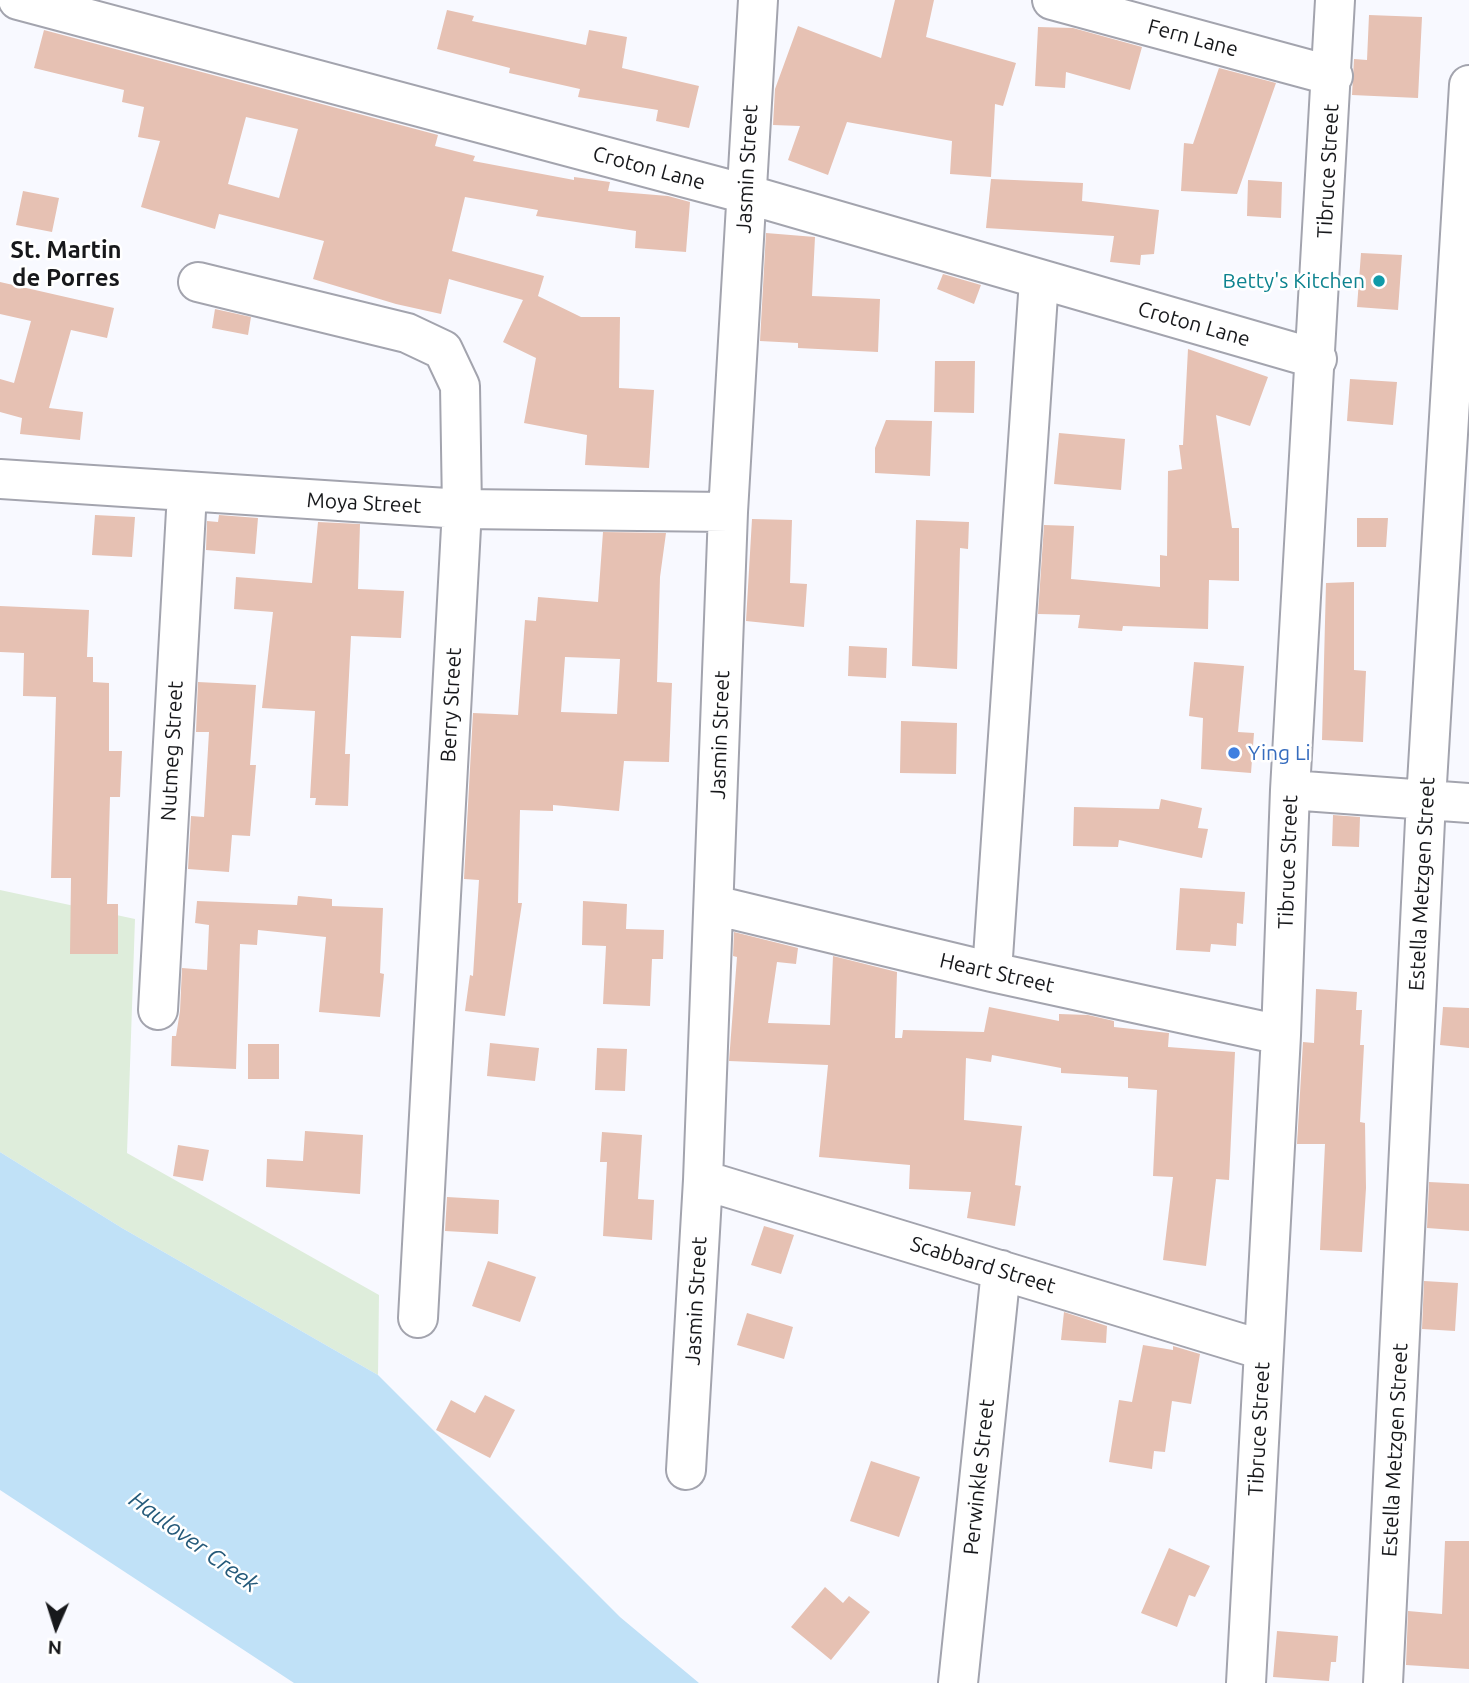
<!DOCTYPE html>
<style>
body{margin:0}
#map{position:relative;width:1469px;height:1683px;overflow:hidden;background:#f8f9ff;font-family:Ubuntu,sans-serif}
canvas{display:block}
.north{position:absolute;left:21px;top:1592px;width:70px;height:70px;-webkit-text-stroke:5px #fff;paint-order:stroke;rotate:183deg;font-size:19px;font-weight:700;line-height:28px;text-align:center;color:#17181b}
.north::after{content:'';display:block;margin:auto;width:24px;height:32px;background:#17181b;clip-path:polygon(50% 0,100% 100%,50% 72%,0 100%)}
</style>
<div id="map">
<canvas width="1469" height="1683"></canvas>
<div class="north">N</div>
</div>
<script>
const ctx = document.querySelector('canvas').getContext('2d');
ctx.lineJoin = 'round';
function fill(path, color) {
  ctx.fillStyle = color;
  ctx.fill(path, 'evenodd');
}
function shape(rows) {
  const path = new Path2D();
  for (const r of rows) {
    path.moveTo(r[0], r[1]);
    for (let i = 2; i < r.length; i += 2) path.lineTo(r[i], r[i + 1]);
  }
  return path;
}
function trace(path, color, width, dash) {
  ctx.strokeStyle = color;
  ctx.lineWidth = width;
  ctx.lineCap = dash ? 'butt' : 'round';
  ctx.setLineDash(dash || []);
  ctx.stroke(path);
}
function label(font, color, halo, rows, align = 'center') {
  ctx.font = font + ' Ubuntu,sans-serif';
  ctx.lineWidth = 5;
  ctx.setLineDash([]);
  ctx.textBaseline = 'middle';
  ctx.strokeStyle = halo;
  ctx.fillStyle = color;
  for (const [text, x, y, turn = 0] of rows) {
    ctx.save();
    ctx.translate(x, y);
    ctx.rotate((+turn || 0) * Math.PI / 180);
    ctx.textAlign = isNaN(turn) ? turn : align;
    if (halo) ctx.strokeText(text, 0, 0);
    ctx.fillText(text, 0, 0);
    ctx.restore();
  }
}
fill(shape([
 [0,890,135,919,127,1153,379,1295,378,1375,122,1228,0,1152]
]), '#deeddb');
fill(shape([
 [0,1152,122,1228,378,1375,620,1617,699,1683,294,1683,0,1490]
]), '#c0e1f7');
fill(shape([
 [895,0,934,0,926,37,1016,63,1003,106,995,104,991,177,950,174,952,141,847,122,828,175,788,160,800,126,773,125,775,89,798,26,881,58],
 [447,10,474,16,472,21,586,45,589,30,627,37,622,68,699,86,689,128,656,121,658,110,578,97,580,89,509,73,510,68,437,49],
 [1369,15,1422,17,1418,98,1352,95,1354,59,1367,60],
 [1038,27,1073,28,1142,47,1130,90,1066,72,1065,88,1035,86],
 [44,30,438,135,435,146,475,156,473,161,574,180,574,177,610,182,608,191,668,196,690,202,686,252,635,248,636,231,536,216,538,210,465,197,452,251,544,276,538,296,581,317,620,317,619,388,654,390,649,468,585,465,587,435,524,423,536,358,503,342,523,300,449,279,441,314,396,304,313,279,324,241,219,214,215,229,141,207,160,141,138,137,144,107,122,102,124,90,34,68],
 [246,117,298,129,279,198,228,184],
 [1219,68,1276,83,1237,194,1181,191,1184,143,1193,144],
 [991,179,1083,183,1082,201,1159,210,1154,254,1141,255,1140,265,1110,262,1114,236,986,228],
 [1248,180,1282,182,1281,218,1247,216],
 [23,191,59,198,52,232,16,225],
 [766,233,815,237,812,296,880,299,878,352,798,348,798,343,760,341],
 [1361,253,1402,255,1398,310,1357,307],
 [943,274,981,285,974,304,937,289],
 [0,282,114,308,107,338,71,330,49,408,83,412,80,440,20,434,22,418,0,412,0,379,14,383,31,321,0,314],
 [215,309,251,317,248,335,212,328],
 [1188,349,1268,377,1250,426,1216,415,1232,528,1239,528,1239,581,1209,580,1208,629,1123,626,1122,631,1078,628,1080,615,1038,614,1044,525,1074,526,1071,579,1160,587,1160,555,1167,556,1168,471,1182,469,1179,445,1183,445],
 [935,361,975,361,974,413,934,412],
 [1350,379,1397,382,1393,425,1347,421],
 [886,420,932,421,930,476,875,473,875,448],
 [1059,433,1125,439,1121,490,1054,484],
 [95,515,135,517,132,557,92,555],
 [219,515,258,518,255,554,206,550,207,521,218,522],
 [1357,518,1388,518,1386,547,1357,547],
 [752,519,792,520,790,583,807,584,804,627,746,621],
 [916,520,969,522,968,549,960,548,957,669,912,666],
 [318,522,360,524,358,589,404,591,401,638,351,636,345,754,350,754,348,806,315,805,316,798,310,798,315,711,262,708,273,612,234,609,236,577,312,583],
 [603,532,666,533,660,577,657,682,672,683,669,762,624,761,619,811,553,805,553,811,520,810,518,903,522,903,505,1016,465,1011,470,975,473,976,479,880,464,879,473,713,518,715,525,620,536,621,538,597,598,602],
 [565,657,620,659,617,714,561,712],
 [1354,582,1354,670,1366,671,1363,742,1322,740,1326,583],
 [0,606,89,610,87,657,93,657,93,682,109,683,109,751,122,751,120,797,110,797,107,904,118,904,118,954,70,954,71,878,51,878,56,697,23,696,24,653,0,652],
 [849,646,887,648,886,678,848,676],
 [1194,662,1244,666,1238,732,1254,733,1251,773,1201,769,1203,718,1189,716],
 [198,682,256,685,250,765,256,765,250,836,232,835,229,872,188,869,191,816,204,817,209,732,196,732],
 [901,721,957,723,956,774,900,773],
 [1161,799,1202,808,1198,828,1208,829,1202,858,1119,840,1118,847,1073,846,1074,807,1159,809],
 [1333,815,1360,817,1359,847,1332,846],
 [1180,888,1245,892,1243,924,1237,923,1236,946,1211,944,1210,952,1176,950],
 [298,896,332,899,332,906,383,908,380,973,384,974,380,1017,319,1012,326,937,258,930,257,945,240,944,236,1069,171,1066,172,1036,176,1036,180,1011,182,968,207,970,209,925,195,923,197,901,297,905],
 [583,901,627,904,626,929,664,930,663,959,652,959,650,1006,603,1004,606,946,582,945],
 [734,932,798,948,796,964,777,962,768,1023,830,1025,833,956,897,972,895,1038,902,1038,903,1030,984,1032,989,1007,1059,1021,1059,1014,1088,1015,1114,1021,1114,1027,1169,1033,1168,1047,1235,1052,1229,1180,1216,1179,1206,1266,1163,1260,1173,1177,1153,1176,1157,1090,1128,1088,1128,1077,1061,1073,1061,1068,992,1055,991,1062,966,1058,964,1120,1022,1126,1015,1185,1021,1186,1015,1226,967,1218,971,1192,909,1189,910,1165,819,1157,828,1065,729,1061,737,957,733,956],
 [1316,989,1357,992,1356,1010,1362,1010,1360,1045,1364,1045,1360,1122,1365,1123,1366,1188,1362,1252,1320,1250,1325,1144,1297,1144,1303,1042,1314,1043],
 [1443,1007,1469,1008,1469,1048,1440,1045],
 [490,1043,539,1048,535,1081,487,1076],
 [248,1044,279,1044,279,1079,248,1079],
 [597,1048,627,1049,625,1091,595,1090],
 [305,1131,363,1135,360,1194,266,1187,267,1159,303,1161],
 [602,1132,642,1135,638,1199,654,1200,652,1240,603,1236,607,1162,600,1162],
 [178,1145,209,1150,203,1181,173,1176],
 [1429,1182,1469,1184,1469,1231,1427,1228],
 [447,1197,499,1200,498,1234,445,1231],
 [764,1226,794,1235,781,1274,751,1265],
 [488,1261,536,1277,520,1322,472,1306],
 [1424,1281,1458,1283,1455,1331,1422,1329],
 [1064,1312,1107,1326,1106,1343,1061,1340],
 [747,1313,793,1327,784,1359,737,1345],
 [1143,1345,1173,1350,1173,1346,1200,1354,1191,1404,1172,1401,1165,1452,1154,1451,1152,1469,1109,1462,1119,1400,1132,1402],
 [485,1395,515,1410,490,1458,436,1430,451,1400,475,1413],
 [871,1461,920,1477,899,1537,850,1521],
 [1445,1541,1469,1541,1469,1669,1406,1665,1408,1611,1442,1614],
 [1169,1548,1210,1566,1195,1597,1189,1595,1177,1627,1141,1613],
 [825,1587,843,1603,849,1596,870,1612,831,1660,791,1627],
 [1277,1631,1338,1636,1336,1662,1331,1662,1329,1681,1273,1677]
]), '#e6c1b3');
const minor = shape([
 [18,0,746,194,1317,359],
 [1052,0,1333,76],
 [198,282,407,333,443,350,460,386,462,509,418,1318],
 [0,479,462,509,728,512],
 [1290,790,1469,803],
 [714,905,992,972,1281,1035],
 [992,972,1039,280],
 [158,1010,187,493],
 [703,1180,1263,1350],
 [686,1470,703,1180,728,512,758,0],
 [958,1683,1001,1270],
 [1246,1683,1281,1035,1290,790,1335,0],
 [1383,1683,1426,800,1469,85]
]);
trace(minor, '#a3a4ae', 42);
trace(minor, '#fff', 38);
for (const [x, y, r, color] of [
 [1379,281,7,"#0f9aa8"],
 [1234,753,7,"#3f7fe0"]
]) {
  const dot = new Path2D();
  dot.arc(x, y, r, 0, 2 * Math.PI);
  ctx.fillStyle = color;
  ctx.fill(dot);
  trace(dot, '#fff', 2.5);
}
label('21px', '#17181b', '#fff', [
 ["Fern Lane",1193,38,15],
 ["Croton Lane",649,168,15],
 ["Jasmin Street",747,169,-87],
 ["Tibruce Street",1328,171,-87],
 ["Croton Lane",1194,324,16],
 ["Moya Street",364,503,3],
 ["Berry Street",451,705,-87],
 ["Jasmin Street",720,735,-88],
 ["Nutmeg Street",172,751,-87],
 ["Tibruce Street",1288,862,-88],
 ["Estella Metzgen Street",1422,884,-87],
 ["Heart Street",997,973,13],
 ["Scabbard Street",983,1265,17],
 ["Jasmin Street",696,1301,-87],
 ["Tibruce Street",1259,1429,-87],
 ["Estella Metzgen Street",1395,1450,-87],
 ["Perwinkle Street",979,1477,-84]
]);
label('21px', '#0d838f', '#fff', [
 ["Betty's Kitchen",1365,281]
], 'right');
label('21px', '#366cbe', '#fff', [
 ["Ying Li",1248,753]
], 'left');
label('italic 23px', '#255a7a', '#fff', [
 ["Haulover Creek",194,1542,36]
]);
label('bold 24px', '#17181b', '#fff', [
 ["St. Martin",66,250],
 ["de Porres",66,278]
]);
</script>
